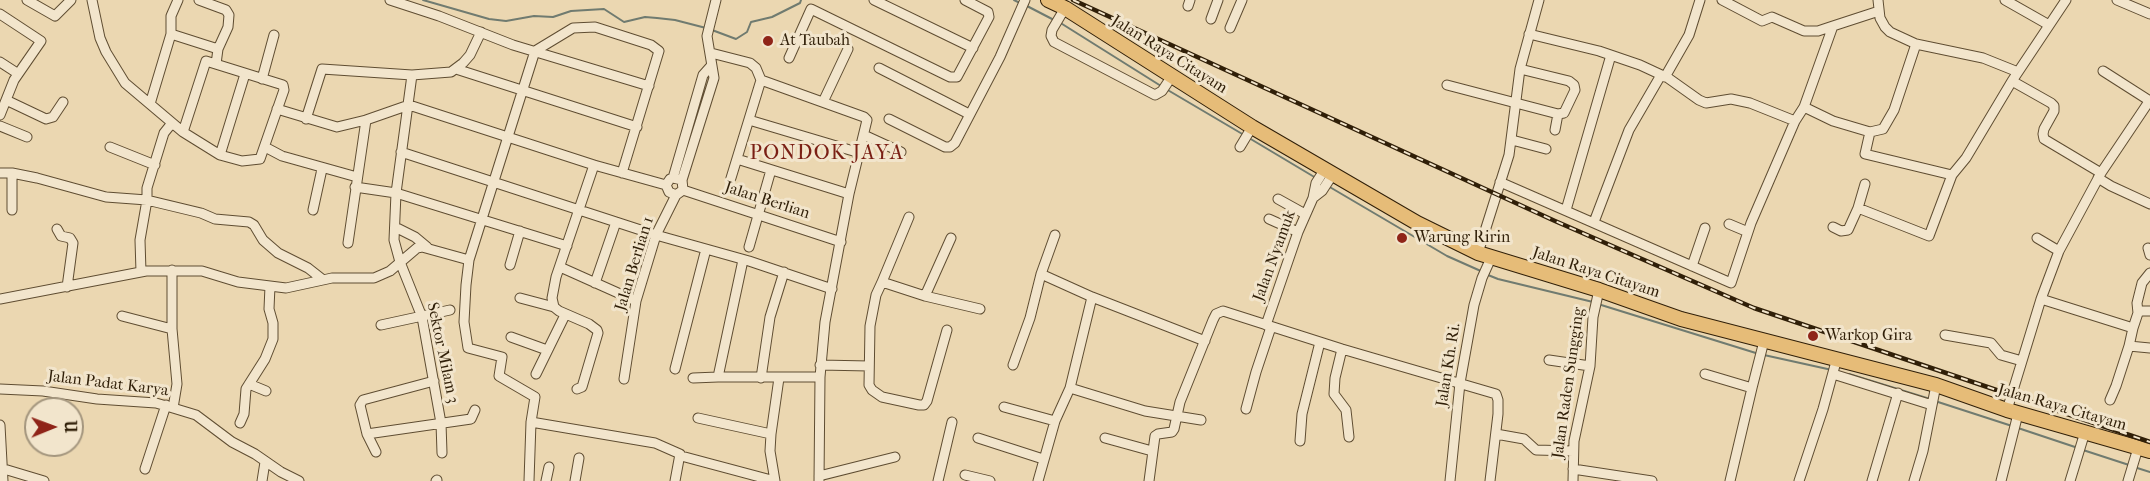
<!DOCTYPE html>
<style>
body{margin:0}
#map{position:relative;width:2150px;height:481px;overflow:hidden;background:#ebd7b1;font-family:"IM FELL French Canon",serif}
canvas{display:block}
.north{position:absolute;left:24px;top:397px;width:60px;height:60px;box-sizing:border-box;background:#f2e5cc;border:2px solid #a4967e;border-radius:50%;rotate:89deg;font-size:16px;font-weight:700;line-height:24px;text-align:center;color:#301f08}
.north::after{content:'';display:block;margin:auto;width:21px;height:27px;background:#8f2418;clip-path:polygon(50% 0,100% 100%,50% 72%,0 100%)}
</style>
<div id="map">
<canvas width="2150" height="481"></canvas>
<div class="north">U</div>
</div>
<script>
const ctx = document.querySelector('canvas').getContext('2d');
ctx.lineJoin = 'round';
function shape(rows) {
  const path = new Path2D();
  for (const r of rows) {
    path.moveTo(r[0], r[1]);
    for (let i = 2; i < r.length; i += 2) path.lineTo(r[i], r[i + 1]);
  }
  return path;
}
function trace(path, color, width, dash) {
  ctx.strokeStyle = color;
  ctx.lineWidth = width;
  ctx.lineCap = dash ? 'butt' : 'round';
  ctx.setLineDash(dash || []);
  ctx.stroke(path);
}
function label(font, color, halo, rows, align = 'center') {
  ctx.font = font + ' "IM FELL French Canon",serif';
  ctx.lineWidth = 6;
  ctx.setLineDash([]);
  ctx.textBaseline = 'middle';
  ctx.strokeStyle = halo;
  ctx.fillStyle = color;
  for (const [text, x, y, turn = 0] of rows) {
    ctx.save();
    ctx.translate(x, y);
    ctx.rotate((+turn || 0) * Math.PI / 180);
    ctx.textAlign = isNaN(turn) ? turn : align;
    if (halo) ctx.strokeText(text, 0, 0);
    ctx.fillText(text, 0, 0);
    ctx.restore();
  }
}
trace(shape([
 [423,0,489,19,506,21,534,16,553,17,571,11,604,9,624,22,645,17,657,18,675,20,706,28],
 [1014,0,1022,4],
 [1027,6,1054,20],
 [1059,22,1161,86],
 [712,30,736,39,747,32,751,22,772,17,800,3,801,0],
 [1166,89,1244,135],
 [1249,138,1316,178],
 [1328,186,1447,256,1483,272],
 [1488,275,1498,279,1593,302],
 [1598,304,1759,354],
 [1764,355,1832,370],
 [1849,374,1930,399],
 [1935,401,2012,426],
 [2018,428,2078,448],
 [2083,450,2129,465],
 [2134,467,2150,472]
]), '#707b70', 2);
const minor = shape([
 [27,0,55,16,71,0],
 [92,0,100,38,106,52,125,83,183,132,220,155,242,161,260,159,284,90,283,85,206,61,183,132],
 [199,0,226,10,229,15,228,27,218,49,216,64],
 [390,0,439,16,513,45,649,86],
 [874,0,973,48],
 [1722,0,1762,21,1772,17,1804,31,1818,31,1833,26],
 [1878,0,1880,18,1885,27,1890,32,1916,44],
 [2005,0,2049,25],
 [2066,0,2012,81,2051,103,2054,106,2054,111,2044,129,2043,134,2044,139,2101,173],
 [2117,0,2150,14],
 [1188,6,1190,0],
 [1065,8,1052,30,1051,36,1054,42,1155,95,1162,91,1172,76],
 [0,14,41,41,14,80,0,115],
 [1211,19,1218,0],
 [1230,28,1242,0],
 [171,34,218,49],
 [1529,34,1599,51,1640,65,1668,78,1699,100,1706,103,1731,99,1750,103,1795,121,1804,107,1833,121,1870,132],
 [711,53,750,63,756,68,761,80,731,178],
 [789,58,811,9,950,77,957,77,989,17,988,12,965,0],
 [0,62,17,73],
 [879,68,969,114],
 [456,69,637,127],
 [2103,71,2150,101],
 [1665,77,1689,35,1700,0],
 [262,79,274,35],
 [761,80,864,117,867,120,849,194,825,322,820,377,819,481],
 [1447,85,1558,114,1564,113,1575,90,1574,85,1569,81,1520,69],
 [6,100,46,119,53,117,63,102],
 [823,102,848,49],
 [150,104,171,34,171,16,178,0],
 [1804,107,1833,26,1879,11],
 [277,109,337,127,366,120],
 [306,119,322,69,412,75],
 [889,119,945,147,950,147,955,143,1000,57,1025,0],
 [749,120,860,153],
 [0,126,27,137],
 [1555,130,1558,114],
 [864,135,901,152],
 [1512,140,1546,149],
 [110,147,155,165],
 [265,147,282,156,357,177],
 [1240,147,1252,127],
 [401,152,656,235,749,261,832,289],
 [220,155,245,74],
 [737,159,849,194],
 [0,173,12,173,37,178,106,197,147,200,201,213,215,219,249,222,254,225,263,240,278,253,308,268,322,279],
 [12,173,12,210],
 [1952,175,1865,154,1870,132,1883,129,1894,110,1916,44,1983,58,2018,72],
 [673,178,703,75,711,66],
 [2098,178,2111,186,2150,204],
 [682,180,673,178,670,179,666,185,669,192,676,195,683,190,682,180,714,78,707,36,716,0],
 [1500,182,1731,283,1751,223,1795,121],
 [355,187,396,193,567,246],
 [683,190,841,242],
 [1313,198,1322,191,1333,174],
 [1278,199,1305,214],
 [1858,208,1865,184],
 [313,210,322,169],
 [1566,210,1611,55],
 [1269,219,1298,232],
 [1594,222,1629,130,1661,75],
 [1729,224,1748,232],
 [395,227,415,237,427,247],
 [1833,227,1841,231,1848,230,1858,208,1929,236,1952,175,1966,158,2012,81],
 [57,229,61,236,70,238,73,243,67,287],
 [2037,238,2059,251],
 [348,243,366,120,409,105,594,165,666,185],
 [749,247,771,170],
 [2148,248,2150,255],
 [1478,253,1509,155,1520,69,1539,0],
 [743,260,718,377,820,377],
 [510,265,520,231],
 [1692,266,1705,228],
 [560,267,636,301],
 [172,270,172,329,177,384,173,408],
 [141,272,140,240,147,200,147,188,164,133,172,123],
 [1041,274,1092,297,1205,341],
 [882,282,909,217],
 [595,283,616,222],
 [925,296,951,238],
 [520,298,554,307],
 [0,299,146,271,202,271,238,282,286,288,332,278,374,278,390,271,417,248,422,247,469,260],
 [2041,299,2133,328,2138,313,2141,311,2150,311],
 [2138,313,2137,303,2142,283,2150,273],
 [122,316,172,329],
 [381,325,450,310],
 [1266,325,1298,232,1313,198,1316,183,1325,169],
 [2133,328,2129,346,2150,348],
 [947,330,927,401,924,405,919,405,882,397,872,390,869,385,870,326,876,295,882,282,925,296,980,309],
 [1945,335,1991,343,2001,355,2022,361],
 [511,337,547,350],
 [1342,349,1335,378,1334,394,1346,410,1349,437],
 [1549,360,1590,366],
 [820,365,869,366],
 [1013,365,1030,318,1041,274,1055,235],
 [675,369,706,249],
 [536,374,565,315],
 [1705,374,1752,388,1764,341],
 [1833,374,1932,405],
 [693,378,718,377],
 [761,378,770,317,784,272],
 [624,379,636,301,656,235,676,195],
 [434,381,363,400,360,405,367,434,471,419,475,410],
 [249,384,266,391],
 [1070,388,1145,411,1201,420],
 [0,389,43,391,97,399,156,403,173,408,196,415,232,442,255,454,281,472,299,481],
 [577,389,582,387,598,333,597,330,589,324,559,311,554,307,552,298,556,277,594,165],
 [2110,400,2116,386,2129,346],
 [1004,407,1055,421],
 [1246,409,1256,372,1271,327],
 [2007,410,2041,299,2059,251,2101,173,2150,100],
 [698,418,771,434],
 [531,422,655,443,680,454,675,481],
 [240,423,244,414,246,389,265,359,273,339,273,323,269,309,270,286],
 [0,425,3,481],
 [367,434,376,452],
 [1496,434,1524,439,1536,450,1573,451],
 [978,438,1043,459],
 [1105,438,1152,451],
 [1300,441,1302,414,1320,342],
 [442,453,441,423,422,317,400,262,394,240,396,193,412,75,451,72,463,63,470,55,481,32],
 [685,457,775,481],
 [4,469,44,481],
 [145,469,166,405],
 [1573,469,1652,481],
 [965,475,990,481],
 [819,476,895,457],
 [262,481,265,462],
 [436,481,437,480],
 [529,481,531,422,535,397,499,376,502,357,468,348,464,322,466,285,469,260,535,51,573,28,595,27,651,45,659,51,622,173],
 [546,481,549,467],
 [575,481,579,458],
 [775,481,770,451,771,434,779,378],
 [938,481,952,422],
 [1038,481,1055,421,1070,388,1092,297],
 [1149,481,1155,436,1158,434,1172,432,1174,429,1180,402,1213,320,1216,314,1223,311,1342,349,1496,394,1498,400,1498,414,1490,481],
 [1450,481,1460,383,1474,305,1482,278,1491,258],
 [1573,481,1574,441,1590,366,1593,317,1599,290],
 [1730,481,1752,388],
 [1799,481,1823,409,1837,358],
 [1872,481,1898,393],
 [1914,481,1923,451,1936,385],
 [2001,481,2018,414],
 [2070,481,2085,432],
 [2128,481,2138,448]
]);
const primary = shape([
 [1048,0,1065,8,1252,127,1417,223,1478,253,1599,290,1681,319,1936,385,2007,410,2150,451]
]);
trace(minor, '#5f4d32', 11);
trace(primary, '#301f08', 16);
trace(minor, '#f2e5cc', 9);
trace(primary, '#e6bc78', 14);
const rail = shape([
 [1073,0,1555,221,1754,308,2150,442]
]);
trace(rail, '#301f08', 4.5);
trace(rail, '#f2e5cc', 2, [7]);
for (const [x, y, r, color] of [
 [768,41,6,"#8f2418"],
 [1402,238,6,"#8f2418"],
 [1813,336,6,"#8f2418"]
]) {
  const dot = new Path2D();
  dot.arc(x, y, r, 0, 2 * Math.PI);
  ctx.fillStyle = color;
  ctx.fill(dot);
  trace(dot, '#f2e5cc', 2);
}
label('16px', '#301f08', '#f2e5cc', [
 ["At Taubah",780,41],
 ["Warung Ririn",1414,238],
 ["Warkop Gira",1825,336]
], 'left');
label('16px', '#301f08', '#f2e5cc', [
 ["Jalan Raya Citayam",1169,55,32],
 ["Jalan Berlian",767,201,18],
 ["Jalan Nyamuk",1275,256,-70],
 ["Jalan Berlian 1",635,264,-73],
 ["Jalan Raya Citayam",1596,273,18],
 ["Sektor Milam 3",442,353,78],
 ["Jalan Kh. Ri.",1449,365,-81],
 ["Jalan Raden Sungging",1569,383,-82],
 ["Jalan Padat Karya",108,384,7],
 ["Jalan Raya Citayam",2062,408,16]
]);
ctx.letterSpacing = '1.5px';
label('20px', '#7a1f14', '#f2e5cc', [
 ["PONDOK JAYA",827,154]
]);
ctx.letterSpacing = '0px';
</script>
